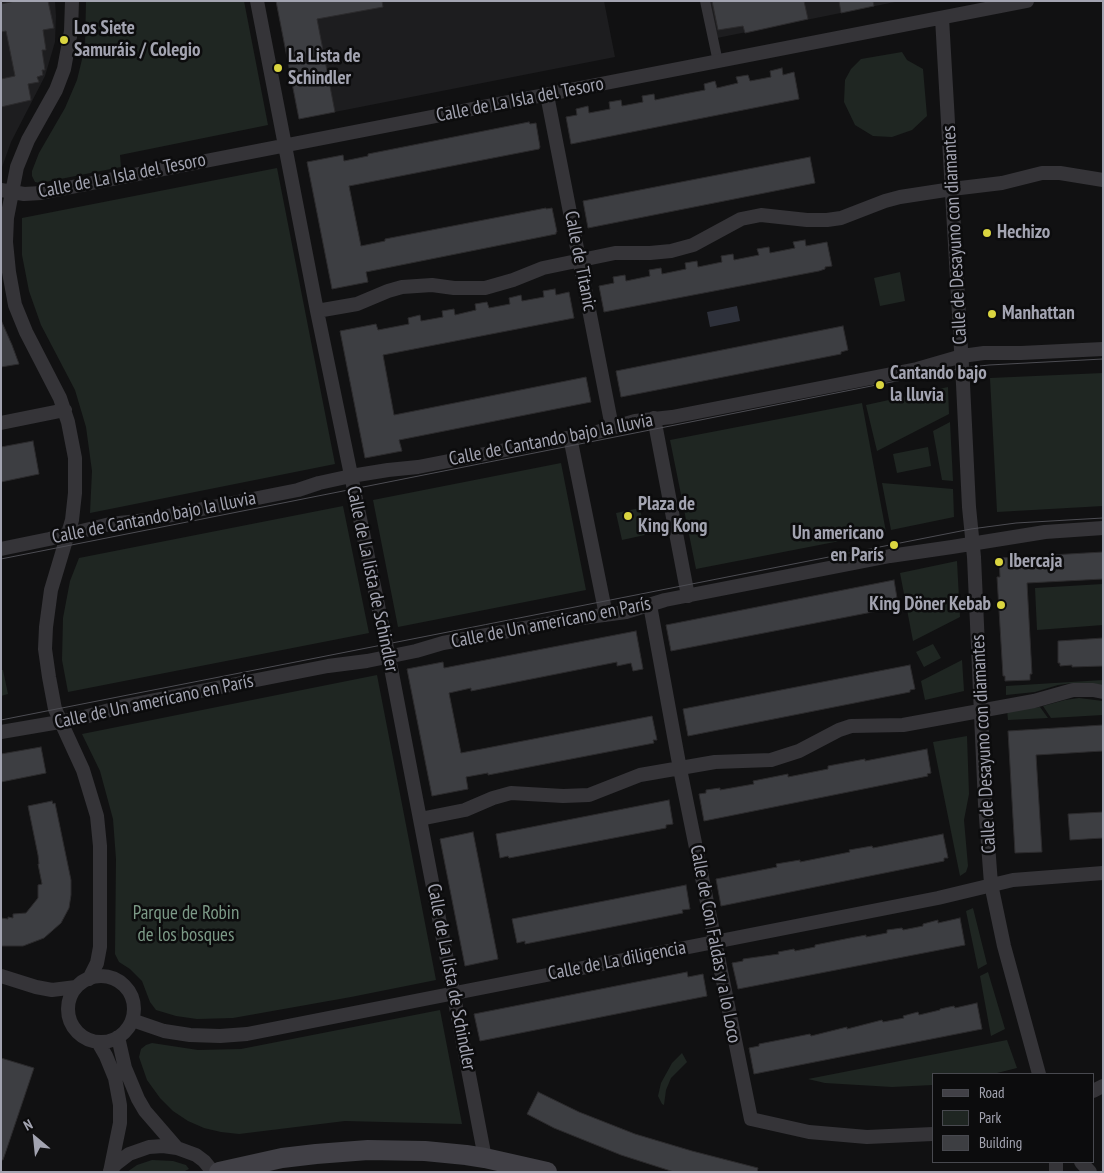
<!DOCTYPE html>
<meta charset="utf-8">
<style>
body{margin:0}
#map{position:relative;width:1104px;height:1173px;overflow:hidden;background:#111112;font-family:"PT Sans Narrow",sans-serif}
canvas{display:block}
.frame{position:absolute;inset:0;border:2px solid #a3a4b1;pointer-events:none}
.legend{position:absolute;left:932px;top:1073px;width:162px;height:90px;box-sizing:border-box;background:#0c0c0d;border:1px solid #48494f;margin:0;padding:6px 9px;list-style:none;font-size:15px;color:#a3a4b1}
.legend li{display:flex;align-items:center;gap:10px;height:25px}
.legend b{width:25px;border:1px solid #48494f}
.north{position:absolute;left:10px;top:1113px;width:50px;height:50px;-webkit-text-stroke:4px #0c0c0d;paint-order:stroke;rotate:332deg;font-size:14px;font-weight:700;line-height:20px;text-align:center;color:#a3a4b1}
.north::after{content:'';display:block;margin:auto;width:18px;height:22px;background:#a3a4b1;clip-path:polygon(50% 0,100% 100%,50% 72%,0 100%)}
</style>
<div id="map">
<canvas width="1104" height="1173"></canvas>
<div class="frame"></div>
<ul class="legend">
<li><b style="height:6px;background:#414046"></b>Road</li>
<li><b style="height:14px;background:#1f2622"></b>Park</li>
<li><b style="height:14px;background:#3d3e42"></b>Building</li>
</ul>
<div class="north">N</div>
</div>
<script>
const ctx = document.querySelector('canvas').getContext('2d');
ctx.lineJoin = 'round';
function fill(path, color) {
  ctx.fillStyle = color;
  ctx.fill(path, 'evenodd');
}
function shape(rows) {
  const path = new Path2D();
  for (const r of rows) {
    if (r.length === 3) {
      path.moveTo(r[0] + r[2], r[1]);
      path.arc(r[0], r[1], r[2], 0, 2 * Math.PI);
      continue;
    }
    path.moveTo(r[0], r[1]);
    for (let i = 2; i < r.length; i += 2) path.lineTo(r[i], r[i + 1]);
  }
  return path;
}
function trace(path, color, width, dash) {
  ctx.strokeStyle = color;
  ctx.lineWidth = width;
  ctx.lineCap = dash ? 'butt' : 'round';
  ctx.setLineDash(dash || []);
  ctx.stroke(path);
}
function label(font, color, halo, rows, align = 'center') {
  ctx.font = font + ' "PT Sans Narrow",sans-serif';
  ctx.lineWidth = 5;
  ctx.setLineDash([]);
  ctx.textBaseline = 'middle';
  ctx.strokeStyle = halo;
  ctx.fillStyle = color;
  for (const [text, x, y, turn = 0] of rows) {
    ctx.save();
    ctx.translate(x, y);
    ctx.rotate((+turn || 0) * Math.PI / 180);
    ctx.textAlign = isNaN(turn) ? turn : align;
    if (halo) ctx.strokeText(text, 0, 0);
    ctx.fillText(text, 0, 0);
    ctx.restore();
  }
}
fill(shape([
 [1,1,55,1,56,16,55,42,45,76,11,142,1,170],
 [276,1,604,1,615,57,299,119],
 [709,1,900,1,717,38]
]), '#1d1d1f');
fill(shape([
 [86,1,244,1,268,125,120,155,121,167,40,183,35,182,32,176,32,171,39,153,65,108,77,80,85,47],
 [902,52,907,60,923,69,927,116,912,130,892,137,873,136,855,125,844,102,845,80,851,69,861,59],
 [277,168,335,464,90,513,92,471,86,427,75,390,41,325,29,291,22,255,22,218],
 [900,272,905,301,880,306,874,278],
 [1103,373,1103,506,997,512,990,378],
 [948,387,949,414,877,451,866,405],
 [862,403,886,532,696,569,670,440],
 [950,422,953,481,942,480,933,431],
 [928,447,931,466,897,473,893,454],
 [561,463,586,590,398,627,373,500],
 [882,483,953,489,954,517,891,530],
 [343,506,369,633,68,692,62,660,63,618,70,581,79,558],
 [640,508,645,535,622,540,616,513],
 [957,561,960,617,913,641,900,573],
 [1103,584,1103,625,1037,630,1035,588],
 [933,644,941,658,924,667,916,652],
 [962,660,964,691,925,700,921,681],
 [1,670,3,670,8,694,1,696],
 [377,675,436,980,351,997,233,1018,197,1019,176,1016,156,1010,150,1002,142,981,130,969,119,962,115,954,116,859,113,819,100,771,82,734],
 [1103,680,1103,685,1073,683,1058,685,1035,692,1006,695,1006,686],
 [1079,698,1103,701,1103,715,1051,718,1043,706,1065,700],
 [1040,707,1048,718,1008,720,1007,710],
 [967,736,969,794,964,820,968,866,966,872,960,876,933,742],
 [973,908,987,964,978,969,966,911],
 [988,972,1005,1029,991,1036,980,976],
 [440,1010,462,1124,345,1121,239,1134,221,1132,204,1128,188,1121,173,1111,160,1098,147,1080,139,1057,141,1049,146,1045,152,1043,198,1050,241,1049],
 [1007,1040,1017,1068,993,1074,933,1074,933,1085,892,1087,825,1083,808,1079],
 [682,1053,687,1062,671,1078,666,1090,664,1105,662,1104,658,1096,661,1083,672,1063],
 [152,1160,173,1161,186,1165,189,1169,183,1172,127,1172,137,1165]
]), '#1f2622');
fill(shape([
 [737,306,740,321,710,327,707,312]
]), '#2e313b');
const building = shape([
 [15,1,48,1,54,28,43,30,46,50,42,50,45,70,42,70,43,75,37,77,39,82,28,84,31,100,1,107,1,79,15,76,6,31,1,32,1,4,15,1],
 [276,1,382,1,383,7,317,19,335,112,299,119,276,1],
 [712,1,804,1,808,19,745,33,743,26,718,30,712,1],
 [839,1,873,1,874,6,841,13,839,1],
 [782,68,783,75,794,72,799,99,571,144,566,117,577,115,576,109,588,106,589,113,610,109,609,102,621,100,622,106,643,102,642,96,654,94,655,100,684,94,705,90,704,84,715,81,717,88,738,83,736,77,748,75,750,81,771,77,770,71,782,68],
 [529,122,530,124,536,123,540,147,539,149,349,186,361,246,385,241,385,239,546,208,546,209,552,208,557,232,556,232,556,234,366,272,368,282,332,289,307,162,343,155,344,161,368,156,368,154,529,122],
 [810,157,815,183,588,228,583,201,810,157],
 [805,240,806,246,827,242,832,266,825,267,825,269,819,271,604,312,599,286,614,283,613,277,625,275,626,281,650,276,649,270,661,268,662,274,686,269,685,263,697,261,698,267,722,262,721,256,733,254,734,260,759,255,757,249,769,247,770,253,795,248,793,242,805,240],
 [555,289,556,295,569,292,574,318,383,355,394,415,586,377,591,402,399,440,402,451,365,458,340,331,376,324,378,330,409,324,408,318,420,315,421,321,443,317,442,311,454,309,455,315,476,310,475,304,487,302,489,308,510,304,509,298,521,295,522,301,544,297,543,291,555,289],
 [1,320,12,345,19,364,1,367,1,320],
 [843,326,848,350,841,352,841,354,621,397,616,371,843,326],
 [33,441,39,474,1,482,1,447,33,441],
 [1103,552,1103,579,1027,583,1032,674,1030,674,1030,680,1005,681,1005,676,1003,676,997,577,1000,577,999,558,1103,552],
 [894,580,898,604,893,605,893,608,671,651,666,625,894,580],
 [636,631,643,669,633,671,631,663,617,666,617,662,471,691,471,688,449,693,461,753,652,716,657,740,653,740,654,743,488,775,488,773,466,777,468,789,432,796,407,669,443,662,444,668,636,631],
 [1103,638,1103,666,1072,667,1072,665,1060,666,1060,663,1058,663,1058,641,1103,638],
 [910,665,915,689,910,690,910,692,688,736,683,709,910,665],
 [1103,725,1103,751,1036,755,1042,852,1015,853,1008,731,1103,725],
 [41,747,46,773,1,782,1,754,41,747],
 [927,749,931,773,927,774,928,776,704,821,699,794,706,793,706,790,720,788,720,790,754,784,753,781,788,774,788,777,828,769,828,766,865,759,865,761,927,749],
 [669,800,673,824,666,825,666,828,509,858,508,856,500,858,496,834,669,800],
 [52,801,53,804,55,803,71,880,71,895,69,908,61,923,44,938,23,946,1,946,1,918,8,919,8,917,13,918,13,914,26,913,38,898,38,885,42,884,38,864,39,864,38,855,28,806,52,801],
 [1103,812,1103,838,1070,840,1068,814,1103,812],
 [473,832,498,959,465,966,440,839,473,832],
 [943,834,948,858,944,858,944,861,721,906,716,879,777,867,776,864,800,860,800,862,850,852,849,850,872,846,873,848,943,834],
 [686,885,690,909,682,910,683,913,525,944,525,941,517,943,512,919,686,885],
 [960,918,965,945,738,989,732,963,743,961,743,959,779,954,778,952,794,949,795,951,815,947,815,945,850,938,866,935,866,937,887,933,887,930,902,928,903,930,923,926,923,924,938,920,938,923,960,918],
 [687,972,688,977,703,974,707,996,480,1041,474,1014,687,972],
 [977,1003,982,1029,754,1074,749,1048,759,1046,759,1044,810,1034,811,1036,847,1027,847,1029,882,1020,883,1022,904,1018,903,1016,918,1012,919,1015,940,1010,940,1009,954,1006,955,1008,977,1003],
 [1,1058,34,1068,3,1160,1,1160,1,1058],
 [538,1092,579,1112,635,1134,692,1151,758,1168,757,1172,674,1172,621,1155,554,1128,527,1114,538,1092]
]);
fill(building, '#3d3e42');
trace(building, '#2c2b2d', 1);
trace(shape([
 [705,1,718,62]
]), '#353438', 10);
trace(shape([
 [72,1,71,31,64,69,56,90,28,140,17,167,7,218,6,242,9,272,15,305,26,332,60,398,68,422,75,458,75,493,72,520,51,590,46,627,45,649,49,677,55,709,83,770,97,816,100,846,100,947,97,963,89,979],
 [257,1,317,311,391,668,485,1158],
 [942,18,963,384,969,507,974,557,985,804,991,884,1004,946,1039,1074],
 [547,95,612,427],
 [1,190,24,194,41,193,1027,1],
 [317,311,357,304,388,291,402,287,432,285,454,288,485,288,513,280,543,268,615,253,650,253,671,251,693,245,741,219,761,215,807,220,827,220,841,218,885,201,900,197,952,189,1002,183,1042,173,1060,173,1103,180],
 [654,418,688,596],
 [1,423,65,410],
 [570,437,606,615],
 [1,549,49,539,110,524,147,520,298,490,319,483,351,476,388,470,418,467,597,432,635,421,672,417,917,369,962,356,984,353,1021,353,1103,349],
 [650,605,680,769,751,1119,809,1132,867,1137,933,1134],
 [1,732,77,719,124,706,328,666,367,661,416,651,443,643,574,619,626,612,665,600,890,556,952,547,1045,532,1103,528],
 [420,819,465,810,493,798,511,793,563,796,589,795,640,775,715,762,771,760,799,751,839,730,851,726,903,725,1034,701,1073,690,1093,690,1103,692],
 [1,976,36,987,52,990,76,987],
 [101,1009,33],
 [132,1020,164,1031,190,1035,220,1036,247,1034,938,898,1013,880,1103,873],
 [118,1037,125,1068,138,1099,145,1111,177,1148],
 [98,1042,106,1056,115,1078,120,1105,120,1123,110,1172],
 [1093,1091,1103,1086],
 [1081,1162,1090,1172],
 [110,1171,116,1164,129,1154,149,1147,163,1146,177,1148,196,1155,204,1161,213,1172],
 [1056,1172,1056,1162]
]), '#353438', 14);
trace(shape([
 [219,1172,282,1158,316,1154,368,1150,425,1151,466,1155,485,1158,547,1172]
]), '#414046', 20);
trace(shape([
 [1,559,962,368,989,365,1103,359],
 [1,720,971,529,1016,523,1103,518]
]), '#4d4d53', 1);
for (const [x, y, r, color] of [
 [64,40,5,"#dad540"],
 [278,68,5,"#dad540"],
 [987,233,5,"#dad540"],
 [992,314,5,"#dad540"],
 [880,385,5,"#dad540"],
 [628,516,5,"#dad540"],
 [894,545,5,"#dad540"],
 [999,562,5,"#dad540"],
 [1001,605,5,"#dad540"]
]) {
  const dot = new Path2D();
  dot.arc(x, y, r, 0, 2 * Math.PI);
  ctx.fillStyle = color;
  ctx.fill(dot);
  trace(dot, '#0c0c0d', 2);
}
label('bold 19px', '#a3a4b1', '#0c0c0d', [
 ["Los Siete",74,29],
 ["Samuráis / Colegio",74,51],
 ["La Lista de",288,57],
 ["Schindler",288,79],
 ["Hechizo",997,233],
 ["Manhattan",1002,314],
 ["Cantando bajo",890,374],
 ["la lluvia",890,396],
 ["Plaza de",638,505],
 ["King Kong",638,527],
 ["Un americano",884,534,"right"],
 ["en París",884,556,"right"],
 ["Ibercaja",1009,562],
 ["King Döner Kebab",991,605,"right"]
], 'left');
label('19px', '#a3a4b1', '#0c0c0d', [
 ["Calle de La Isla del Tesoro",520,100,-11],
 ["Calle de La Isla del Tesoro",122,176,-11],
 ["Calle de Desayuno con diamantes",955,235,-93],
 ["Calle de Titanic",580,261,79],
 ["Calle de Cantando bajo la lluvia",551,440,-11],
 ["Calle de Cantando bajo la lluvia",154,518,-11],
 ["Calle de La lista de Schindler",372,579,78],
 ["Calle de Un americano en París",551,623,-11],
 ["Calle de Un americano en París",154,702,-12],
 ["Calle de Desayuno con diamantes",984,744,-93],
 ["Calle de Con Faldas y a lo Loco",715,944,79],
 ["Calle de La diligencia",617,961,-11],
 ["Calle de La lista de Schindler",451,977,79]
]);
label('19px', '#7c9a87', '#0c0c0d', [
 ["Parque de Robin",186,914],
 ["de los bosques",186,936]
]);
</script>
